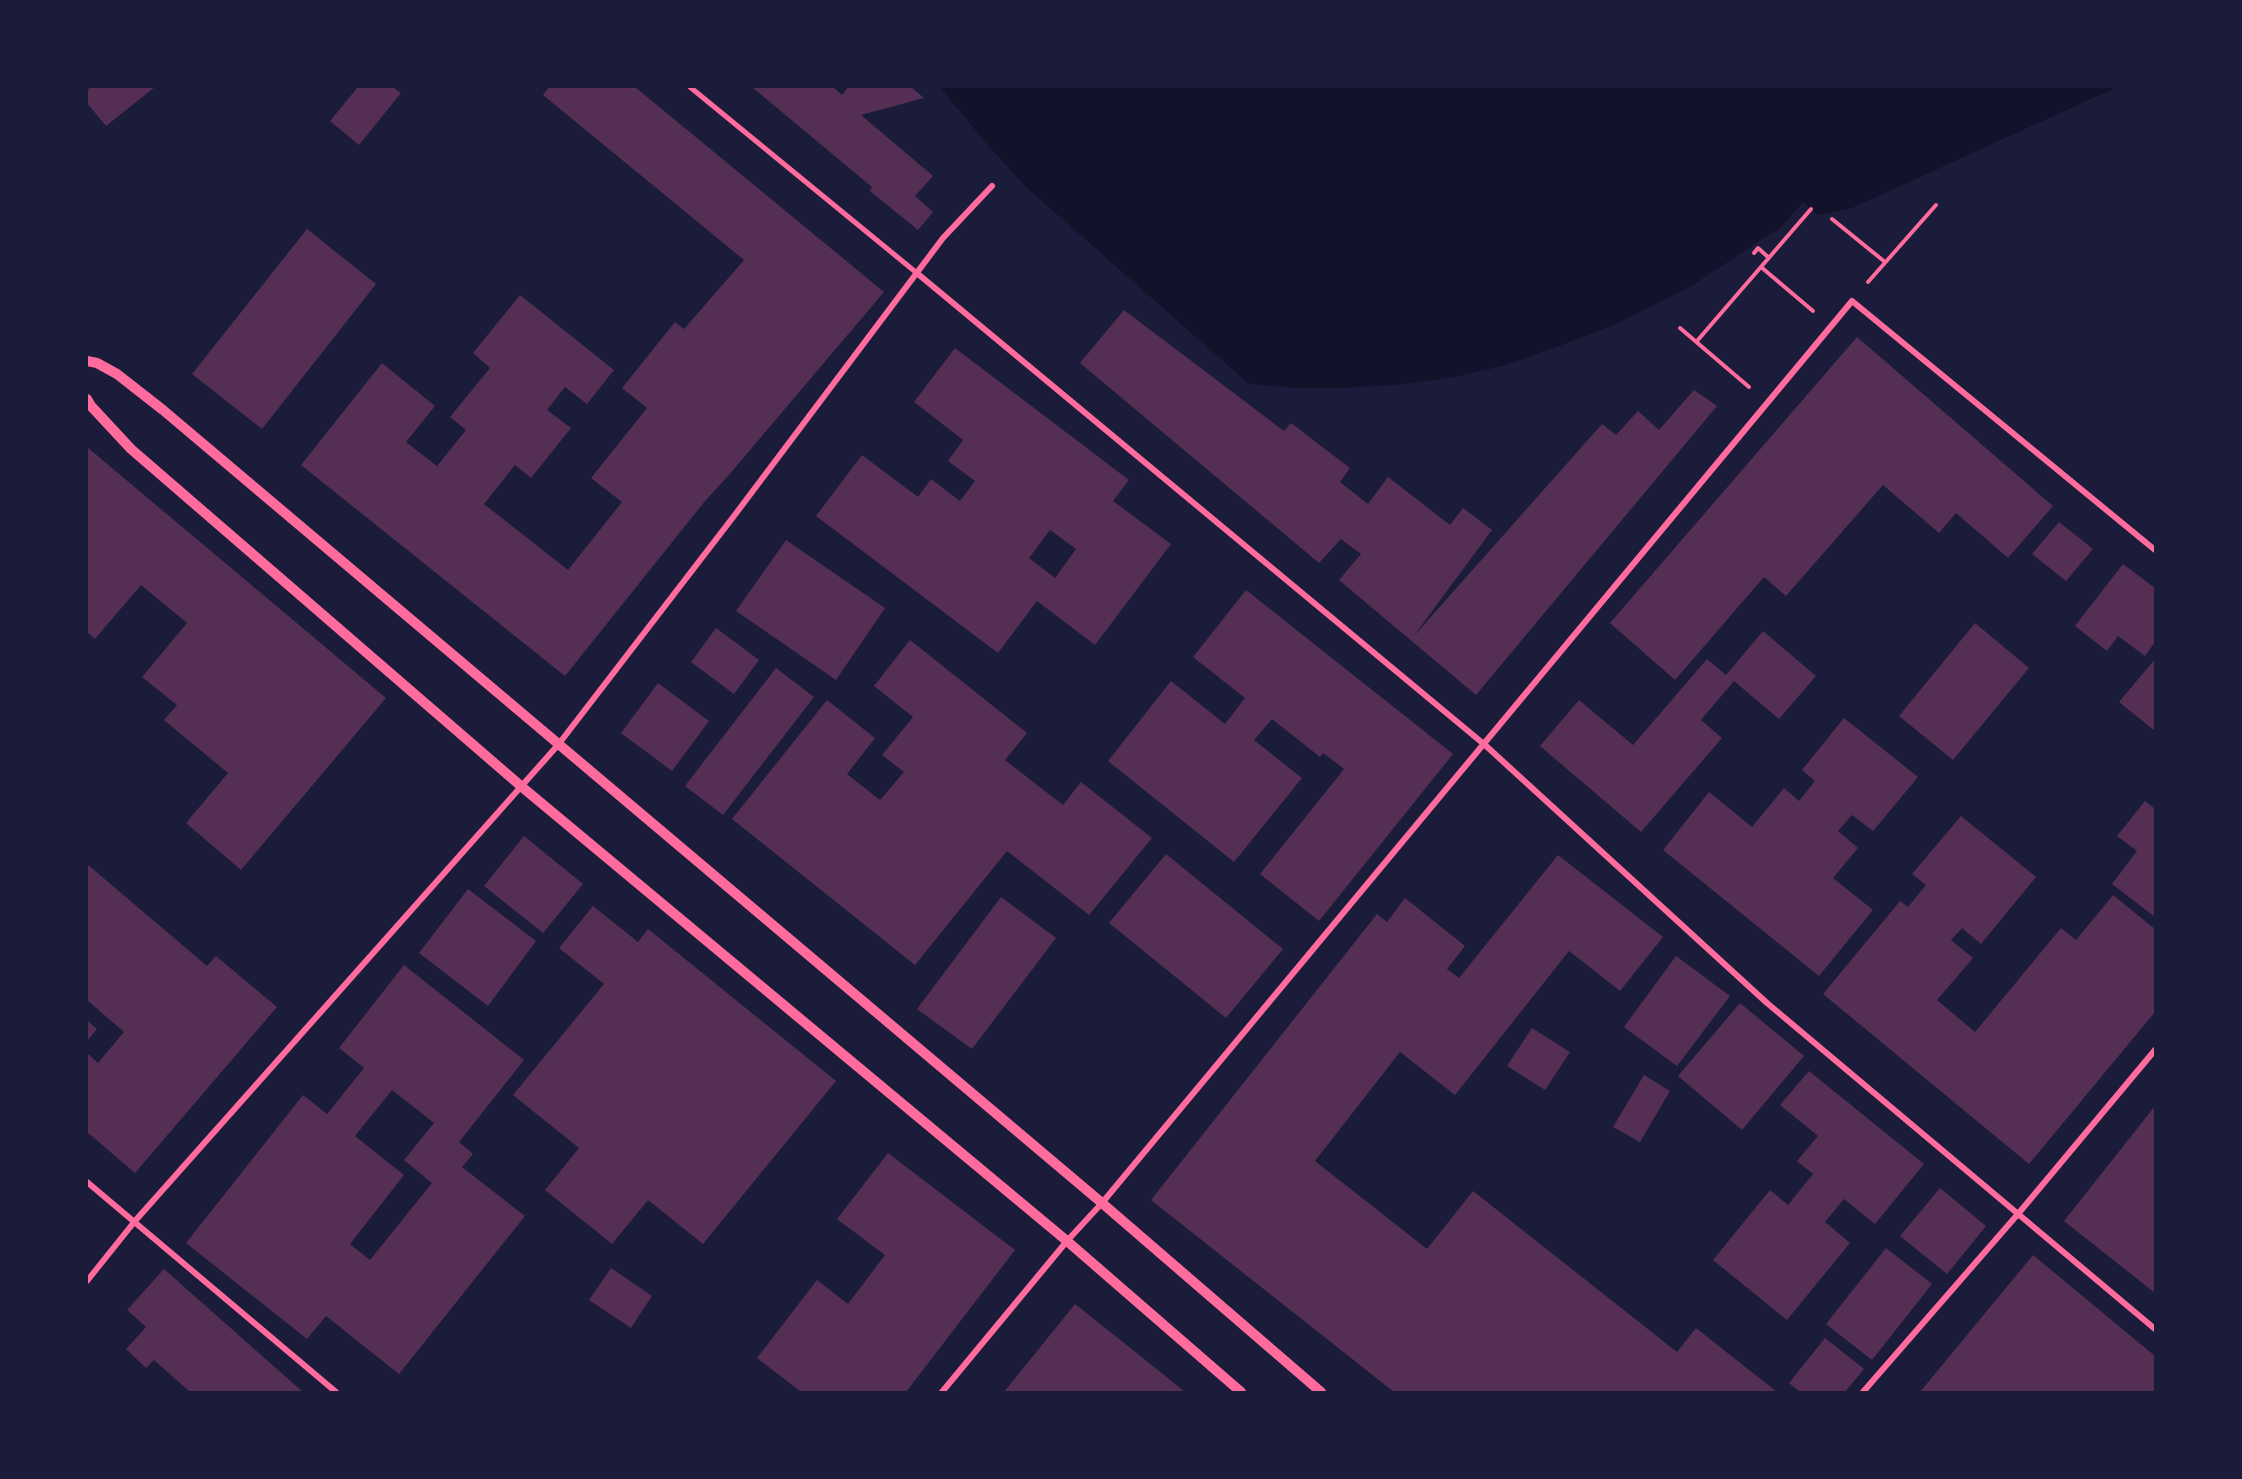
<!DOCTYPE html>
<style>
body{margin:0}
#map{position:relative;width:2242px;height:1479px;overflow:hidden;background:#1b1b3a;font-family:"Libre Baskerville",serif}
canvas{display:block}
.frame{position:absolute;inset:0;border:88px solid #1b1b3a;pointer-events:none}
</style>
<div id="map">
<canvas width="2242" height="1479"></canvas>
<div class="frame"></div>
</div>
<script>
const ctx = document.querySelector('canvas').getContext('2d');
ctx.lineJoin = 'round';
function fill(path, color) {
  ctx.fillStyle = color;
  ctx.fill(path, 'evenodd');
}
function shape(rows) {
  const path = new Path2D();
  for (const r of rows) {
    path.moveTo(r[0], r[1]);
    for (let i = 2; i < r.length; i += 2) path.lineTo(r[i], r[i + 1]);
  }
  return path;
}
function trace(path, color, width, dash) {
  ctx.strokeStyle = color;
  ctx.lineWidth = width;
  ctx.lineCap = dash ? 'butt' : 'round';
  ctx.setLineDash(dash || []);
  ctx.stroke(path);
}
fill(shape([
 [940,87,2117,87,1852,208,1818,215,1803,202,1781,227,1691,286,1616,324,1559,346,1506,365,1454,377,1396,385,1338,388,1296,388,1249,384,1025,186,986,143]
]), '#12122b');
fill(shape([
 [91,87,155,87,106,126,87,103,87,90],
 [358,87,393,87,401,93,359,145,330,121],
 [549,87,635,87,884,292,728,476,705,501,565,676,301,465,382,363,435,406,406,442,437,466,466,430,450,417,490,368,473,353,520,295,614,370,587,404,565,387,547,410,571,428,531,478,515,465,484,504,568,570,622,502,591,478,647,408,622,388,675,322,684,329,744,260,543,95],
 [752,87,833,87,842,95,848,87,911,87,924,98,861,115,933,176,915,196,933,212,918,230,870,191,872,187],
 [307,229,376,284,262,429,192,374],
 [1124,310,1284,431,1291,423,1350,468,1340,482,1368,504,1388,477,1450,525,1463,508,1492,530,1413,637,1602,424,1616,435,1638,411,1659,430,1694,390,1717,406,1476,695,1339,580,1361,554,1341,539,1319,563,1080,363],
 [1857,337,2053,506,2008,558,1956,513,1939,533,1883,485,1786,596,1764,577,1675,680,1610,623],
 [955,348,1129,480,1113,501,1171,544,1095,645,1037,601,998,653,816,516,862,455,918,497,931,479,960,501,975,481,948,461,963,440,914,402],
 [1050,530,1076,549,1055,578,1029,558],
 [87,447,386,698,241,870,186,823,228,773,164,720,177,705,142,677,187,623,141,585,95,639,87,632],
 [2059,522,2093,549,2066,581,2032,554],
 [786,540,885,608,836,680,736,611],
 [2123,564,2155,588,2155,642,2145,656,2118,636,2107,651,2075,626],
 [1246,590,1453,754,1319,921,1260,874,1344,769,1323,753,1320,757,1272,719,1254,740,1302,778,1234,862,1108,761,1171,681,1225,724,1245,698,1193,657],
 [1975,623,2029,668,1953,760,1899,716],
 [716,628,759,660,734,694,691,662],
 [1763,631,1816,676,1779,719,1734,681,1701,720,1722,738,1641,832,1540,746,1579,700,1633,745,1707,659,1726,675],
 [910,640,1027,733,1005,760,1063,805,1081,782,1152,838,1089,915,1007,851,915,965,732,819,827,700,875,738,847,774,880,800,904,772,882,755,913,717,874,686],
 [2155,659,2155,731,2119,702],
 [776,668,814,697,723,815,685,786],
 [658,683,709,721,672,771,621,733],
 [1844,718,1918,777,1873,831,1852,815,1838,831,1858,848,1833,878,1873,910,1819,976,1663,850,1709,792,1752,827,1784,788,1799,801,1815,781,1802,770],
 [2145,801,2155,809,2155,917,2112,884,2137,851,2117,836],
 [1961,816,2036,877,1981,944,1962,928,1951,940,1973,958,1937,1000,1975,1032,2061,928,2076,940,2113,895,2155,929,2155,1012,2029,1164,1823,994,1900,901,1908,907,1926,885,1912,874],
 [524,836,583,884,543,933,484,886],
 [1166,854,1283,949,1226,1018,1109,923],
 [1558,855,1663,937,1620,991,1569,951,1455,1095,1400,1052,1315,1161,1427,1249,1473,1191,1677,1352,1696,1328,1777,1392,1394,1392,1151,1200,1377,914,1387,922,1405,898,1465,946,1447,969,1459,978],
 [87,864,207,966,216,956,277,1007,135,1173,87,1132,87,1053,98,1063,124,1032,87,1000],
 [468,889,536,941,488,1006,419,953],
 [1001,897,1056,938,972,1049,917,1009],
 [593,906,638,942,648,929,836,1081,703,1244,648,1200,612,1244,545,1190,579,1148,513,1095,604,984,559,948],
 [1676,956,1730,996,1677,1066,1624,1027],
 [404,965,524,1060,459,1142,473,1154,462,1167,525,1216,399,1374,326,1316,307,1339,186,1243,303,1095,327,1114,364,1068,339,1048],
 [392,1090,434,1123,404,1160,432,1183,370,1260,350,1244,404,1175,355,1136],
 [1740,1003,1804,1056,1742,1130,1678,1076],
 [87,1020,97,1029,87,1041],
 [1532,1028,1570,1052,1545,1090,1507,1066],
 [1809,1071,1924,1164,1875,1224,1844,1199,1825,1222,1850,1243,1787,1320,1713,1260,1770,1190,1788,1205,1813,1174,1797,1161,1818,1136,1780,1105],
 [1644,1075,1670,1091,1640,1142,1613,1127],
 [2155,1106,2155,1293,2064,1221],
 [888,1153,1015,1250,906,1392,801,1392,757,1358,817,1280,848,1304,885,1255,837,1219],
 [1940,1188,1986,1226,1947,1274,1900,1236],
 [1886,1248,1932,1284,1872,1360,1826,1324],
 [2033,1255,2155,1356,2155,1392,1920,1392],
 [611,1268,652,1296,631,1328,589,1300],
 [164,1269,278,1370,303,1392,190,1392,154,1360,146,1368,126,1349,146,1327,127,1310],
 [1075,1304,1138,1354,1185,1392,1004,1392],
 [1825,1338,1864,1369,1845,1392,1800,1392,1789,1383]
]), '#542f53');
trace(shape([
 [1832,219,1885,262],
 [1754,253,1758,248,1769,258],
 [1761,267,1813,311],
 [1868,282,1936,205],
 [1680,328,1749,387],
 [1697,341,1811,209]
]), '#ff6b9d', 4);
trace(shape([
 [690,87,918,274]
]), '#ff6b9d', 5);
trace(shape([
 [918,274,1485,745,1767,1003,2155,1329],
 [87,1182,336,1392],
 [87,1281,135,1221,558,745,734,516,943,238,992,186],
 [942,1392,1067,1241,1102,1203,1852,301,2155,550],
 [1863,1392,2018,1214,2155,1050]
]), '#ff6b9d', 6);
trace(shape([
 [87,361,97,363,117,374,163,410,1102,1203,1321,1392],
 [87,399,91,406,131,449,522,787,1067,1241,1241,1392]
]), '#ff6b9d', 10);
</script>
